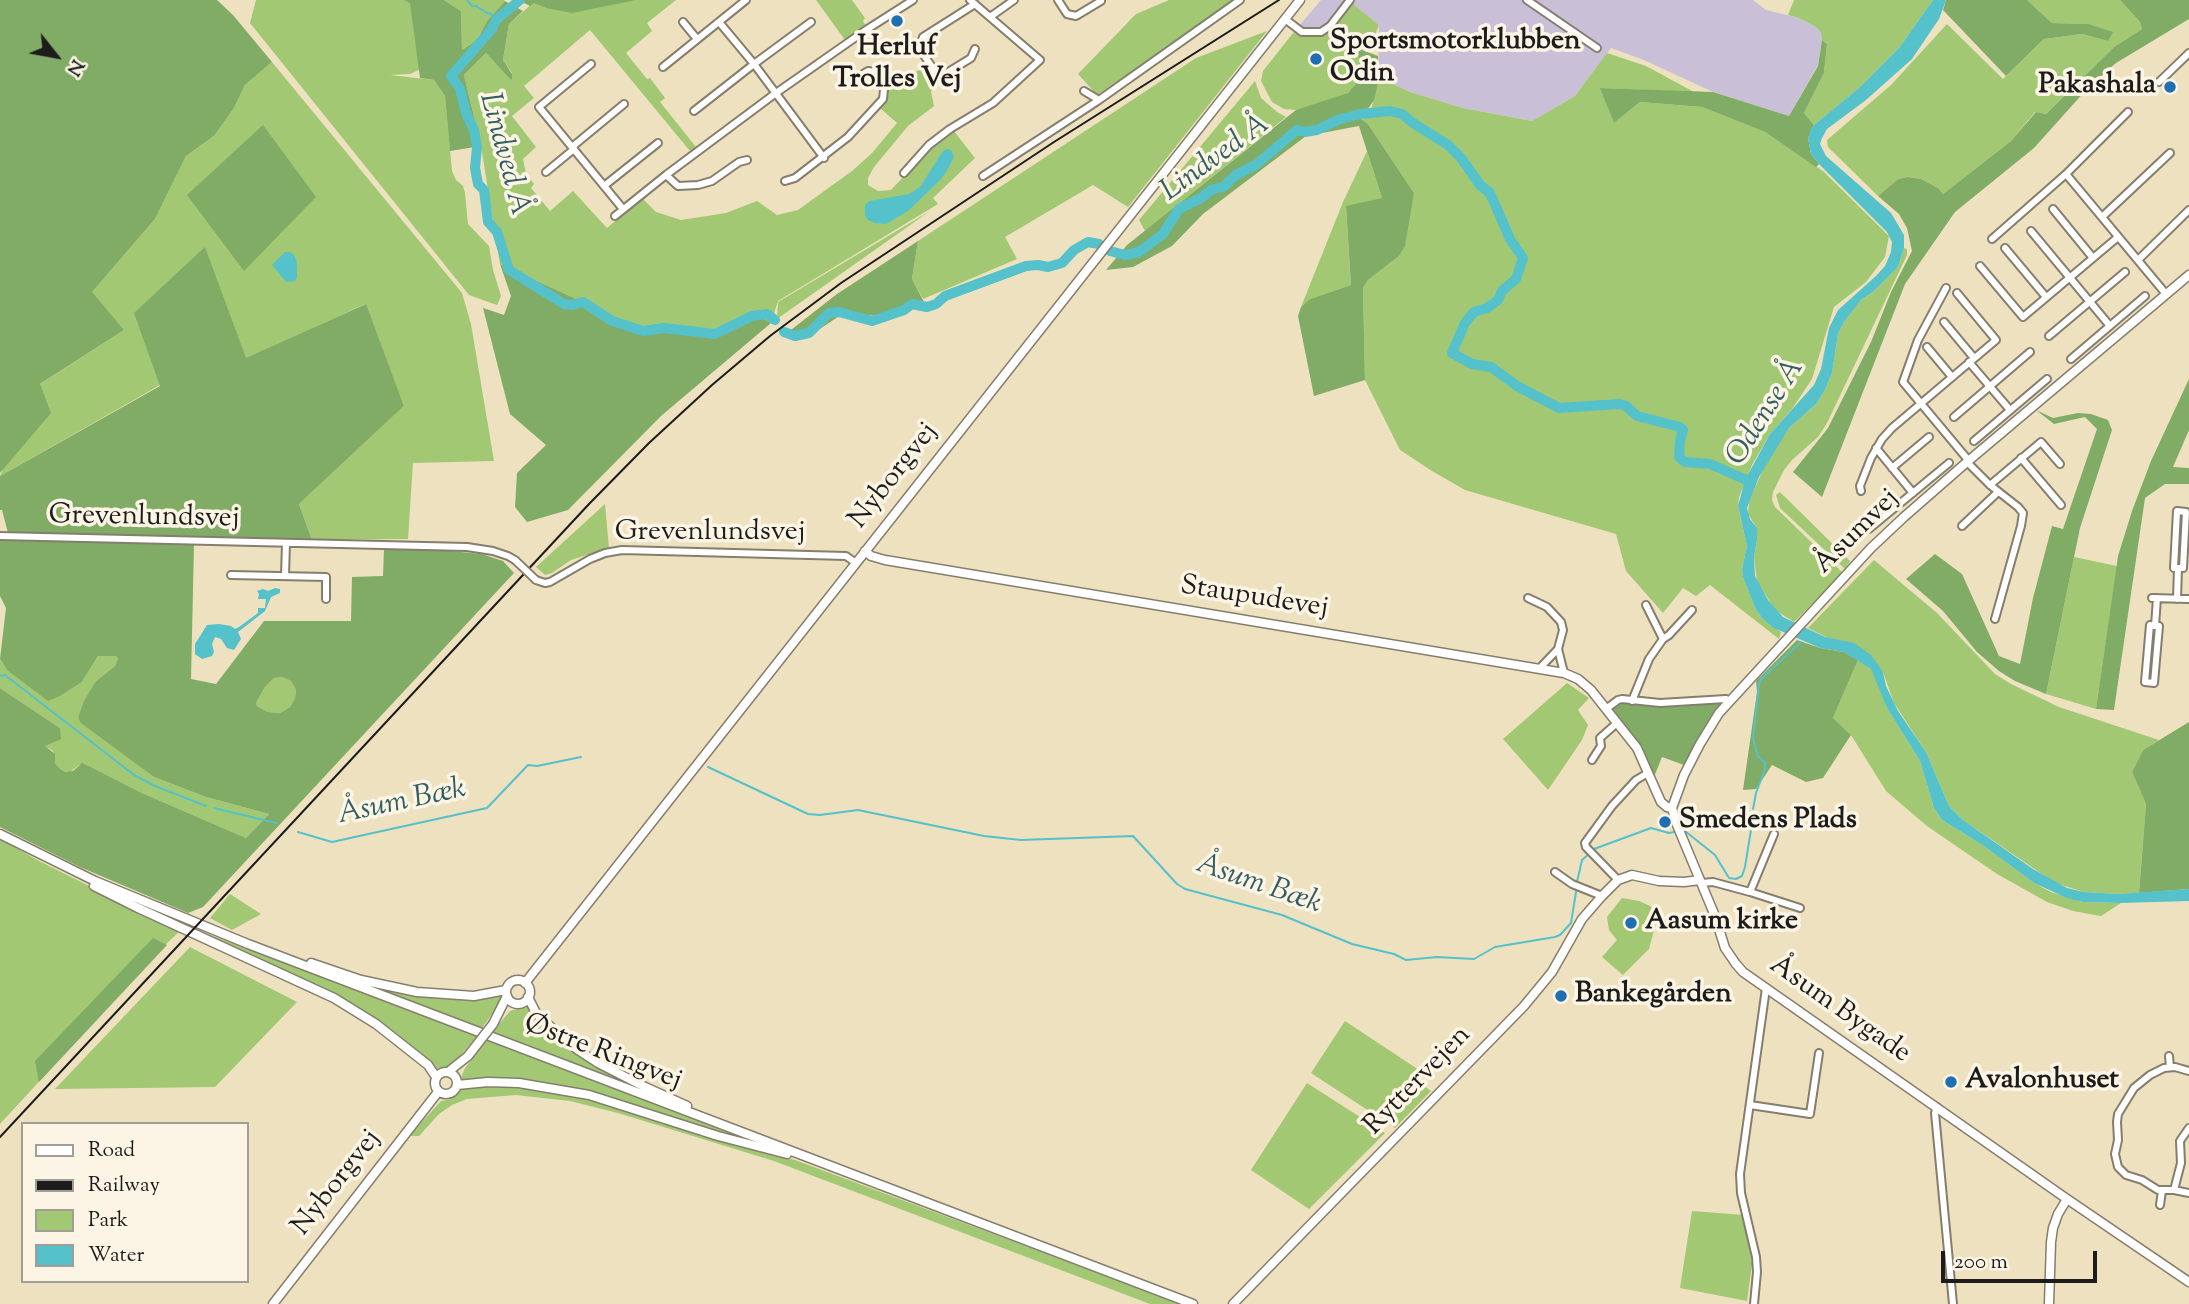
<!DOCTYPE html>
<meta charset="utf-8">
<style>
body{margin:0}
#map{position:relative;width:2189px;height:1304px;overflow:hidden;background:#eee1bf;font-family:"Sorts Mill Goudy",serif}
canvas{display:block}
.legend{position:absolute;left:21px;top:1122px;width:228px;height:161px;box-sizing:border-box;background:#fcf5e5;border:2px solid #a29e95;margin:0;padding:9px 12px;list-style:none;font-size:21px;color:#1c1c1c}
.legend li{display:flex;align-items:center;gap:14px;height:35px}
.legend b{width:35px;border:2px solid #a29e95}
.north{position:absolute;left:21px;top:21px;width:70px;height:70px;-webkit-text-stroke:5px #fcf5e5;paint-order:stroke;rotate:121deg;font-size:19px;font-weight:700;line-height:28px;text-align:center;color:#1c1c1c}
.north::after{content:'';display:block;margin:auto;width:24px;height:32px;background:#1c1c1c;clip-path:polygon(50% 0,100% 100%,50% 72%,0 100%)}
.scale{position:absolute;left:1941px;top:1251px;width:156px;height:32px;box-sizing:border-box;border:4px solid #1c1c1c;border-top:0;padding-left:9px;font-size:21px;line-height:24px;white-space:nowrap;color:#1c1c1c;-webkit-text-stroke:5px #fcf5e5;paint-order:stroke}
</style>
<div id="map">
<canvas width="2189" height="1304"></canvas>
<ul class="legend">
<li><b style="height:9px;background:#fff"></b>Road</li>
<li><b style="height:9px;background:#1c1c1c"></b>Railway</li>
<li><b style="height:19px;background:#a2c873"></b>Park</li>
<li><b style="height:19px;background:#54c1cb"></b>Water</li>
</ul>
<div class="north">N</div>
<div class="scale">200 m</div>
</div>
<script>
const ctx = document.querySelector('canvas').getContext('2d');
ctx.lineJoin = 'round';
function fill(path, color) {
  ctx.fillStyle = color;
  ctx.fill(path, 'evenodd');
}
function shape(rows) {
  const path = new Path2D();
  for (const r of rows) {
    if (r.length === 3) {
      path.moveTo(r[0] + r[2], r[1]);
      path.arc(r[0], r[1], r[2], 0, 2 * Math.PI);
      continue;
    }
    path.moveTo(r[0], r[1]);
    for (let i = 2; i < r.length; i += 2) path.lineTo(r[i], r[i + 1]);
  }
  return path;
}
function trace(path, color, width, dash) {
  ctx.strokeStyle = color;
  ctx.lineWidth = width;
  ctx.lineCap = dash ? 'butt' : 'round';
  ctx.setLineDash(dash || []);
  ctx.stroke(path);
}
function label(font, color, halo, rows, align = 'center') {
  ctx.font = font + ' "Sorts Mill Goudy",serif';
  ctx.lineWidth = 7;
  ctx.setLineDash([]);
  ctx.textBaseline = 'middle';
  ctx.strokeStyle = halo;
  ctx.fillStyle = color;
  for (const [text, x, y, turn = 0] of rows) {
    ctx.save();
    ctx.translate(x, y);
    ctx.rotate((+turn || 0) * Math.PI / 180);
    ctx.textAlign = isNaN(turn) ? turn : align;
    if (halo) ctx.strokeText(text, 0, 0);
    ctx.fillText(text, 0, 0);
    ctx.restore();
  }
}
fill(shape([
 [1321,0,1753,0,1766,10,1799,18,1816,27,1821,33,1822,40,1818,65,1789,116,1713,92,1644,60,1611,48,1575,96,1532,121,1463,108,1410,92,1378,77,1379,25,1354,5,1332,29,1321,36,1308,36,1293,33]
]), '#c9bfd7');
fill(shape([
 [256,0,437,0,421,69,410,74,390,75,434,80,445,96,452,171,456,180,463,186,465,193,468,224,489,246,493,270,501,296,497,305,469,295,250,23],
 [444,0,504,0,505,1,487,21,477,40,462,50,461,11],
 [636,0,676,0,647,23,652,31,626,53,647,79,650,78,665,98,660,102,696,147,690,151,590,30,524,86,534,98,512,116,536,147,523,159,526,174,534,184,531,188,550,211,573,191,607,228,642,198,656,212,681,220,726,213,757,201,777,215,798,210,852,171,872,153,897,123,880,108,887,96,887,88,928,65,939,76,931,92,934,106,908,126,874,167,868,178,868,185,878,191,891,190,930,148,953,130,975,158,933,198,938,204,778,301,771,323,759,318,718,336,637,327,500,264,481,146,464,75,486,53,507,76,512,73,503,60,509,24,534,2,546,8],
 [816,0,852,0,865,18,863,21,866,26,845,40],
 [1169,0,1232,0,1202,24,1097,95,1078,74,1136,14],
 [1794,0,1933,0,1899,48,1860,87,1814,125,1804,113,1824,73,1827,44,1822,40,1821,33,1816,27,1799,18,1788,15],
 [2027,0,2120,0,2140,22,2142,29,2114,47,2046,114,2035,112,2011,141,1943,194,1938,188,1921,179,1908,177,1898,179,1878,196,1828,147,1827,140,1891,85,1947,24,2003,79,2044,39,2082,34,2108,41,2088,24,2052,23],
 [1353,4,1379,25,1368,52,1359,50,1360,67,1357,82,1352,90,1342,97,1296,110,1284,109,1272,102,1261,81,1263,71,1293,33,1308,36,1321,35,1332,29],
 [1267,31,1128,207,1093,185,1005,237,1017,259,923,299,912,279,918,241,1196,58],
 [1607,53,1646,66,1694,92,1601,88,1614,123,1640,102,1702,107,1765,132,1823,171,1889,236,1885,257,1866,282,1834,307,1812,379,1792,409,1770,434,1752,465,1739,497,1738,506,1747,546,1742,569,1743,577,1755,608,1762,618,1781,632,1779,639,1710,585,1696,596,1683,588,1663,613,1626,571,1616,534,1465,490,1432,471,1400,450,1365,380,1363,288,1368,280,1399,256,1414,193,1368,124,1361,119,1369,117,1378,84,1378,77,1410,92,1463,108,1532,121,1575,96],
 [272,62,462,293,471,324,494,461,413,463,408,539,312,540,299,504,404,406,365,304,246,359,160,385,0,476,39,385,124,330,91,293,155,219,186,156,214,136,234,108,245,85],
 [1255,81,1261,98,1277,112,1286,117,1145,231,1139,220],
 [1367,151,1382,198,1346,207,1351,285,1310,299,1301,307,1343,202],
 [930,211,777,319,778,302],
 [1904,248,1907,249,1907,255,1827,423,1818,437,1792,460,1784,470,1773,492,1772,500,1775,507,1843,573,1794,622,1775,610,1757,581,1754,557,1757,540,1757,528,1748,514,1749,502,1767,460,1789,428,1817,403,1825,390,1832,373,1838,334,1844,322,1860,301,1873,292,1898,267],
 [1780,492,1850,561,1845,569,1780,508,1776,495],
 [605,504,609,548,571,560,552,573,545,575,536,567],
 [2074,557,2117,566,2096,709,2046,694],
 [1874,560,1937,613,1995,674,2011,684,2059,707,2159,740,2143,750,2132,772,2146,804,2139,893,2118,894,2084,892,2055,883,1963,820,1949,806,1926,752,1894,703,1883,672,1830,639,1808,628],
 [102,655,116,656,118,659,115,666,96,681,78,718,154,777,206,797,269,814,246,838,142,793,89,766,79,765,69,773,60,769,55,763,53,751,45,746,60,728,0,688,0,659,7,670,62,695,82,682,98,656],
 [1858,660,1871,669,1875,675,1887,708,1920,761,1934,808,1942,820,1984,846,2034,883,2051,892,2083,902,2121,903,2101,916,2073,911,2047,902,1997,874,1927,826,1886,791,1851,735,1833,718],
 [284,677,291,681,296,690,295,698,290,707,280,713,268,712,257,706,256,703,265,687,274,678],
 [1567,683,1589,698,1578,710,1588,725,1582,740,1548,790,1503,739],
 [0,839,41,862,180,931,164,946,0,1124],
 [230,894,261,914,232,930,210,918],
 [1622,898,1639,901,1650,906,1655,910,1657,919,1649,949,1623,975,1602,957,1617,940,1609,930,1607,917],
 [199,931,251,950,477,1036,456,1061,450,1066,435,1069,386,1028,198,933],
 [190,947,297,1002,215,1087,55,1089],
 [362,984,450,998,481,999,501,996,501,1001,482,1028],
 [527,1006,534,1015,587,1058,642,1090,492,1032,510,1011],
 [1345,1021,1422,1072,1420,1083,1431,1091,1395,1128,1311,1073],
 [487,1040,739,1135,737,1138,567,1087,504,1079,462,1080,462,1075,465,1068],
 [1307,1083,1385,1133,1309,1209,1251,1170],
 [474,1085,520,1087,584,1097,795,1160,1181,1304,1150,1304,774,1161,618,1113,570,1101,516,1095,467,1099,452,1105,439,1114,419,1136,409,1136,441,1101,452,1099,461,1087],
 [1692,1211,1744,1215,1752,1264,1747,1301,1680,1288]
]), '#a2c873');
fill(shape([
 [0,0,217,0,233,15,272,62,245,85,234,108,214,136,186,156,155,219,92,292,124,330,40,384,51,413,0,473],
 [404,0,444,0,461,11,462,50,477,40,487,21,505,1,523,11,509,24,503,60,512,74,512,80,507,76,486,53,464,75,481,146,450,151,445,96,434,80,420,78,410,3],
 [518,0,636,0,572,13,546,8,534,3,530,6],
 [1946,0,2027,0,2052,23,2088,24,2113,32,2108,41,2082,34,2044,39,2006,76,1943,10],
 [2120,0,2189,0,2189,19,2116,63,2086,90,2034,148,1955,212,1905,284,1822,497,1793,472,1828,428,1871,342,1891,292,1912,251,1907,228,1899,214,1878,196,1898,179,1908,177,1921,179,1938,188,1943,194,2011,141,2036,112,2046,114,2114,47,2142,29,2140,22],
 [1822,40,1827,44,1824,73,1804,113,1814,125,1808,138,1811,154,1819,164,1816,167,1765,132,1702,107,1640,102,1614,123,1600,88,1713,92,1789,116,1818,66],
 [1359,49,1378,56,1378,84,1374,100,1361,119,1368,124,1414,193,1405,246,1399,256,1368,280,1363,288,1365,380,1314,396,1298,316,1301,307,1310,299,1351,285,1346,206,1382,198,1359,126,1306,136,1203,214,1172,246,1133,267,1106,270,1127,245,1296,110,1348,93,1355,85,1359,75],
 [263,125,316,197,244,271,187,195],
 [918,241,912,279,924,302,878,316,844,313,812,334,787,333,837,294],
 [205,247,246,358,366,304,404,406,299,504,312,540,8,533,2,510,0,510,0,476,160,386,134,313],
 [500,264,637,327,718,336,759,317,771,323,661,416,568,510,527,522,515,507,517,473,546,445,510,414,483,308,504,315,511,296],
 [2189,379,2189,430,2173,467,2189,468,2189,484,2165,484,2145,498,2114,710,2096,709,2118,556,2132,511,2151,461],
 [2036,410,2053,418,2078,413,2091,414,2108,420,2112,430,2080,528,2046,694,2015,681,1999,671,1977,652,1943,611,1906,579,1935,554,1962,574,1999,656,2020,664,2033,598,2052,526,2063,529,2097,429,2085,417,2054,424],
 [22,539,194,544,191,679,216,684,264,621,351,621,352,577,383,576,384,549,440,550,482,554,503,561,514,573,203,907,188,913,80,867,0,827,0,688,60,728,61,739,45,746,55,754,55,763,60,769,66,772,73,771,82,763,89,766,142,793,246,838,269,814,206,797,154,777,81,723,78,718,84,701,96,681,115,666,118,659,116,656,98,656,82,682,62,695,48,701,7,670,0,659,6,608,0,596,0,540],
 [283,677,291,681,296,690,295,698,290,707,280,713,268,712,257,706,256,703,265,687,274,678],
 [1797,640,1820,648,1844,652,1858,660,1833,718,1851,735,1823,778,1806,782,1772,765,1756,789,1743,790,1757,692,1756,681],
 [1619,703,1659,707,1717,703,1722,706,1711,719,1684,765,1662,757,1654,777,1643,753,1612,712,1613,708],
 [2189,722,2189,889,2139,893,2146,804,2132,772,2143,750],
 [153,938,167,945,39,1082,35,1061]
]), '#81ac65');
fill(shape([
 [1933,0,1946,0,1939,19,1912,59,1866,100,1827,129,1822,138,1820,144,1826,156,1891,213,1904,235,1904,248,1898,267,1873,292,1861,300,1844,322,1838,334,1832,373,1825,390,1817,403,1789,428,1759,477,1747,508,1750,519,1757,528,1757,540,1754,557,1755,576,1768,600,1783,617,1825,637,1854,643,1871,655,1883,672,1886,686,1898,711,1926,752,1949,806,1963,820,2033,869,2067,888,2084,892,2118,894,2189,889,2189,901,2121,903,2083,902,2067,898,2034,883,1984,846,1942,820,1934,808,1920,761,1887,708,1871,669,1844,652,1820,648,1774,628,1762,618,1755,608,1743,577,1742,569,1747,546,1738,506,1745,480,1770,434,1814,385,1821,369,1829,328,1838,310,1876,276,1885,266,1891,252,1892,242,1887,232,1819,164,1811,154,1808,138,1810,131,1814,125,1860,87,1899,48],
 [947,149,951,150,954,157,946,172,940,180,908,211,886,224,875,223,868,220,865,215,865,205,870,201,909,194,920,187,943,151],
 [285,252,290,252,294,255,297,262,297,277,295,281,286,282,272,265],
 [275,588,280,589,280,593,271,597,265,611,238,632,241,639,234,650,227,648,221,639,215,637,212,644,214,652,212,656,202,659,195,654,195,644,207,625,219,624,231,626,235,629,239,627,258,613,258,608,265,608,266,599,258,599,259,594,257,591,263,589,268,591]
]), '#54c1cb');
trace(shape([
 [467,0,472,6,476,6,487,13,491,14,496,20],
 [0,676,5,675,134,775,155,786,206,806],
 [708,767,808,814,820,815,858,810,984,836,1021,840,1133,836,1177,884,1185,889,1282,915,1352,944,1394,954,1406,960,1437,957,1474,959,1495,947,1555,937,1560,935,1571,923,1576,892],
 [214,808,276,823],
 [1753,809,1756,793,1765,769,1765,763,1758,756,1753,739,1759,684,1761,679,1801,642],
 [1752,821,1752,815],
 [1685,831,1715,855,1729,878,1736,879,1742,876,1745,867,1751,830],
 [298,832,332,842,487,808,528,765,537,766,581,757],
 [1594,849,1651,828,1669,833,1674,832],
 [1577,882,1582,860,1590,853]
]), '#54c1cb', 2);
trace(shape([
 [520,0,496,20,492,29,451,76,460,89,466,113,474,130,477,147,475,168,478,184,484,190,488,222,497,232,509,270,564,304,572,305,583,302,612,321,643,331,664,328,715,334,752,316,767,314,775,320],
 [1110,251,1125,255,1139,252,1163,234,1179,209,1201,198,1211,190,1223,187,1236,175,1257,164,1297,130,1305,132,1317,130,1340,119,1361,114,1390,111,1402,114,1413,123,1448,145,1461,158,1480,185,1490,193,1510,239,1523,258,1516,279,1502,291,1498,300,1487,308,1474,312,1465,323,1452,353,1472,364,1491,367,1517,386,1559,408,1620,404,1626,406,1637,416,1680,427,1683,430,1680,441,1679,457,1685,462,1710,464,1751,482],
 [784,332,795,336,809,333,829,313,839,312,872,321,904,310,912,304,927,307,936,304,945,296,1026,266,1038,265,1048,267,1062,263,1074,250,1088,242,1099,244]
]), '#54c1cb', 10);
const street = shape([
 [1058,0,1067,14,1076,16,1101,1],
 [1527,0,1597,48],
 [975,4,923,37,919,48,934,70,945,74,971,58,975,49],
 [990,17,1014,0],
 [1285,19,1302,32,1321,32,1330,26,1350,0],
 [683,22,697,39],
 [719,22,754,64,824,158],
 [591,64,539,107,623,209],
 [663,67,746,0],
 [2159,82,2189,53],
 [1084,91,1099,100,1240,0],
 [694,111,754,64,811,22],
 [572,147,624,104],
 [546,172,574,149],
 [904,173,929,145,950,129,993,103,1040,60,970,0],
 [2066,174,2166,294],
 [666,175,678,186,698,185,712,181,739,162,747,160],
 [983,176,1099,100],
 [785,181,795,178,848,137,883,99,884,89,874,72,868,71,863,74,855,83],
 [604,186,658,143],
 [2053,209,2093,258],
 [615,216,666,175,776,93,866,30,913,0],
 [2102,217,2170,153],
 [2031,231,2110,326],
 [1992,239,2066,174,2128,112],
 [2005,248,2046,297],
 [2138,260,2189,210],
 [1980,266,2023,317,2118,237],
 [1946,288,1918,340,1903,382,1969,461],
 [1944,322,1974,358],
 [2049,336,2125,272],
 [1927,347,1952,377],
 [2071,359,2145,296],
 [1969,362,2010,410],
 [1954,417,2030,352],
 [1974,441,2047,379],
 [1876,448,1913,493],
 [2021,458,2061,505],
 [1967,462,1990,485,2018,507,2023,513,2021,526,1995,619],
 [1892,468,1929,437],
 [1990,485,2041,442,2060,464],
 [1861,491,1860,486,1871,458,1882,439,1892,428,1996,340,1957,293],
 [1962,526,1998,492],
 [1869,529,1949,463],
 [0,536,467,547,493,551,508,556,515,560],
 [231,575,326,577,326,599],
 [285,576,286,543],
 [536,580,545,583,550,582,590,559,605,553,622,550,846,556,856,563],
 [1528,598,1547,607,1561,622,1563,630,1558,649,1564,673],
 [2152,598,2189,599],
 [2177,599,2178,568,2183,568,2186,512,2177,511,2174,568,2178,568],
 [1646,605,1663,639],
 [2155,626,2159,626,2154,683,2145,682,2150,625,2155,626,2157,598],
 [1539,669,1558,649],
 [1632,701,1649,659,1663,639,1669,635,1692,610],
 [1606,709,1618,700,1622,699,1660,703,1726,699,1730,701],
 [1592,760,1601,746,1600,738,1617,723],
 [1555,872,1572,884,1602,896],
 [1618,880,1586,847,1585,843,1612,806,1636,780,1648,773],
 [1701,883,1713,882,1750,892,1774,834],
 [1750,892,1800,908],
 [2169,1056,2170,1067],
 [2189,1071,2175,1067,2164,1068,2150,1075,2134,1088,2118,1114,2117,1122,2118,1140,2115,1154,2118,1167,2126,1175,2142,1180,2158,1190,2174,1190,2189,1193],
 [1750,1105,1810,1114,1819,1053],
 [1937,1107,1935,1113,1953,1304],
 [2174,1190,2181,1163,2180,1141,2189,1128],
 [2160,1205,2162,1191],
 [1754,1304,1757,1272,1756,1257,1741,1193,1740,1174,1766,988]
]);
const secondary = shape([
 [2189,275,1967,462,1904,517,1871,548,1719,713,1700,744,1684,775,1672,808,1677,825,1715,916,1725,948,1736,964,1743,972,2067,1199,2189,1282],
 [865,551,871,556,885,560,1564,673,1578,679,1591,690,1637,748,1661,802,1667,807,1672,808],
 [0,834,95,881,248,944,1193,1304],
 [94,886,136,907,334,998,376,1024,428,1065,436,1077],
 [311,963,361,980,417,992,474,996,506,990],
 [518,992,12],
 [525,983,1300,0],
 [528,997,536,1013,557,1033,578,1050,598,1063,645,1087,687,1106],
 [493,1024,507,996],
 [446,1083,11],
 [448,1072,468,1056],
 [457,1085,488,1082,519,1083,589,1095,718,1136,787,1154],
 [273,1304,438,1092],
 [1233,1304,1524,1006,1552,972,1582,919,1602,896,1618,880,1632,875,1659,881,1684,882,1700,880],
 [2049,1304,2051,1242,2053,1228,2058,1214,2067,1199]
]);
trace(street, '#857e6e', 10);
trace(secondary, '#857e6e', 11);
trace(street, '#fff', 6);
trace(secondary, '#fff', 8);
trace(shape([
 [0,1137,589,504,649,443,712,385,770,336,841,283,1054,142,1279,0]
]), '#1c1c1c', 2);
const streetBridge = shape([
 [515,560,536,580]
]);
const secondaryBridge = shape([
 [468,1056,493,1024]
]);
trace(streetBridge, '#857e6e', 10, []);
trace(secondaryBridge, '#857e6e', 11, []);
trace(streetBridge, '#fff', 6);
trace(secondaryBridge, '#fff', 8);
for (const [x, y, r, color] of [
 [897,21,7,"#1f6fb2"],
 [1316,59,7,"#1f6fb2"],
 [2170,87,7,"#1f6fb2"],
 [1665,822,7,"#1f6fb2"],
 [1631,923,7,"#1f6fb2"],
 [1561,996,7,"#1f6fb2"],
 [1951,1082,7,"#1f6fb2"]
]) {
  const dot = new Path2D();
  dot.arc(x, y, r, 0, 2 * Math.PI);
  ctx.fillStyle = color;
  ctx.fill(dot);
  trace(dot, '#fcf5e5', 2.5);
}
label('bold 28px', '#1c1c1c', '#fcf5e5', [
 ["Sportsmotorklubben",1330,43],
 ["Odin",1330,75],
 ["Herluf",897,49,"center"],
 ["Trolles Vej",897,81,"center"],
 ["Pakashala",2156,87,"right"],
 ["Smedens Plads",1679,822],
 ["Aasum kirke",1645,923],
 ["Bankegården",1575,996],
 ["Avalonhuset",1965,1082]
], 'left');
label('28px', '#1c1c1c', '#fcf5e5', [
 ["Nyborgvej",895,477,-52],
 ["Grevenlundsvej",144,519,1],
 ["Åsumvej",1858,533,-45],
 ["Grevenlundsvej",710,534],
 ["Staupudevej",1254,599,9],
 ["Åsum Bygade",1839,1011,35],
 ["Østre Ringvej",602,1054,21],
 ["Ryttervejen",1419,1082,-46],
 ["Nyborgvej",338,1184,-52]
]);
label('italic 30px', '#325e62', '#fcf5e5', [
 ["Lindved Å",502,154,75],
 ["Lindved Å",1216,160,-36],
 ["Odense Å",1767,414,-58],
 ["Åsum Bæk",402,804,-12],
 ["Åsum Bæk",1258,886,19]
]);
</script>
